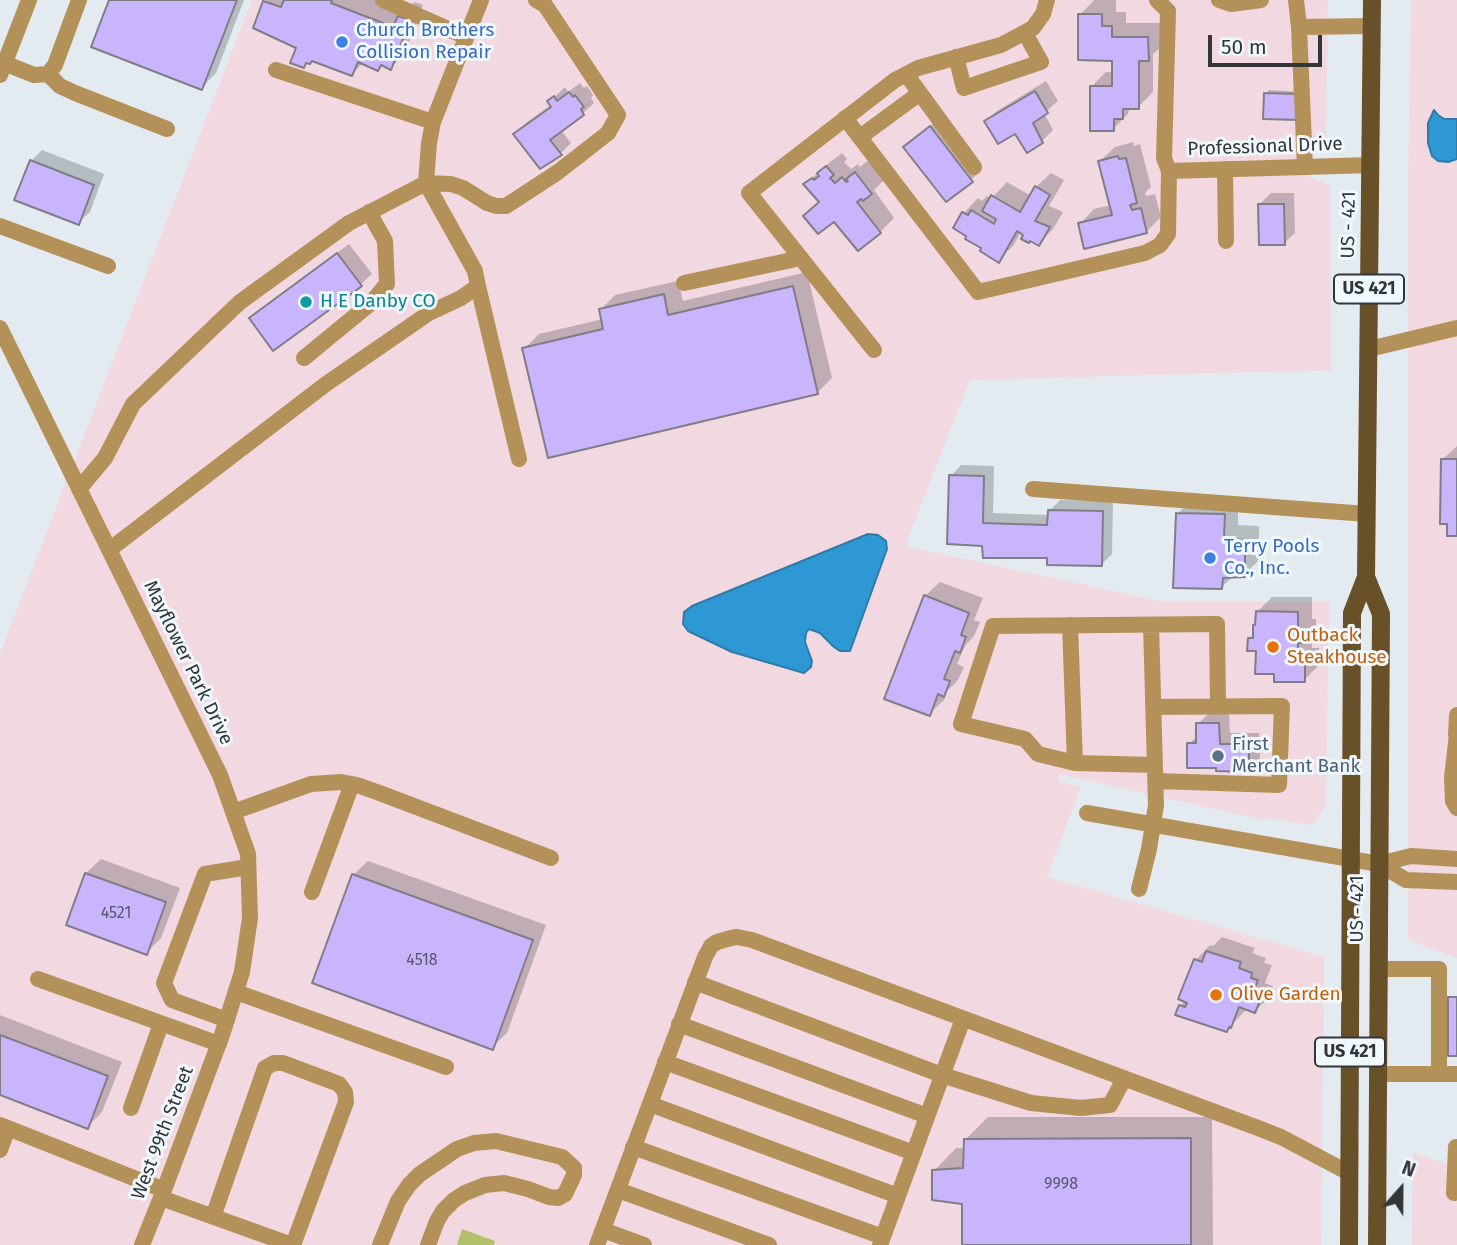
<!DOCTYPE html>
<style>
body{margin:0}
#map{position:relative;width:1457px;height:1245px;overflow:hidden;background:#e3ebf1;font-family:"Fira Sans",sans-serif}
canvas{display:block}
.north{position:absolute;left:1366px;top:1154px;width:70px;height:70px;-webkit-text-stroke:5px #f0f8fe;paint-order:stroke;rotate:21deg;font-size:19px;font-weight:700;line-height:28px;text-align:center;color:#333639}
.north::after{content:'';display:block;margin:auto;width:24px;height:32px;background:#333639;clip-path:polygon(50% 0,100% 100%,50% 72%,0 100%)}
.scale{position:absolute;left:1208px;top:35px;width:114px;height:32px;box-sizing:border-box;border:4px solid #333639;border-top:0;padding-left:9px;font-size:21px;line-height:24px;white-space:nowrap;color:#333639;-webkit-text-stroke:5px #f0f8fe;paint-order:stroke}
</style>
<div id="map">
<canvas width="1457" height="1245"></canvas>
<div class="north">N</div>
<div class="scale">50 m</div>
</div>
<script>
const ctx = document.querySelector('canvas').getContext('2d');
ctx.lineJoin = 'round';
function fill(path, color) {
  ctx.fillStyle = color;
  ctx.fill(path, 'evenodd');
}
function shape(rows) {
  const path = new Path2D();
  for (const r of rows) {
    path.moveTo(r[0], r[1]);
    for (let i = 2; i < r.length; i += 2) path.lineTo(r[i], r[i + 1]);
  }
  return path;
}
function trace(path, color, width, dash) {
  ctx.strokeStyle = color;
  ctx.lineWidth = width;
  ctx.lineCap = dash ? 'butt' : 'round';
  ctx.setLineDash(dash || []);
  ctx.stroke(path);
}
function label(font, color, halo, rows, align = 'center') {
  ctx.font = font + ' "Fira Sans",sans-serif';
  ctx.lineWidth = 6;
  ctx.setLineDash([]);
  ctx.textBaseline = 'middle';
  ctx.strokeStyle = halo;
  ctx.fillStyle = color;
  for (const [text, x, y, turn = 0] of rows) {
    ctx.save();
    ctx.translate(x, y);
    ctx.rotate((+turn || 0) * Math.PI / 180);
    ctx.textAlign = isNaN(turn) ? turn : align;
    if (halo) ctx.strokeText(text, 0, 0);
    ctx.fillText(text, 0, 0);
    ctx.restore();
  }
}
fill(shape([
 [252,0,1328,0,1326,140,1311,149,1311,178,1330,185,1331,370,970,380,905,546,1164,602,1329,602,1326,806,1312,825,1264,818,1263,820,1059,774,1058,781,1081,787,1047,877,1324,957,1321,1245,0,1245,0,653],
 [1411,0,1457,0,1457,958,1408,940,1408,175],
 [1413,1152,1457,1168,1457,1245,1412,1245]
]), '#f1d8e1');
fill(shape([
 [462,1229,495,1241,494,1245,457,1245]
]), '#b3c06a');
const water = shape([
 [1434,110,1438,115,1444,119,1457,119,1457,159,1448,162,1438,161,1432,156,1428,143,1428,123,1434,110],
 [868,534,878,535,886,541,887,549,850,651,840,651,834,647,820,633,809,629,806,633,805,642,812,661,811,667,804,673,732,652,688,631,683,624,684,612,692,606,868,534]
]);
fill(water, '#2d98d4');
trace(water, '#2f7ba6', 2);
fill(shape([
 [111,0,244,0,216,73,201,88],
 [266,0,374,0,404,12,414,2,423,5,405,53,391,68,383,64,378,69,363,63,352,74,313,59,304,66,299,47,255,28],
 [1094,0,1116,0,1116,12,1126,12,1126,23,1162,23,1163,45,1153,54,1153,92,1138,107,1132,107,1128,112,1128,114,1113,129,1092,86,1106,72,1113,72,1113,59,1080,15],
 [1046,81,1058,101,1044,113,1053,130,1042,141,1027,151,1015,132,986,121,997,111],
 [580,83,584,88,587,86,593,95,591,98,594,103,583,113,561,130,571,143,561,153,516,134,526,123,551,105,549,102,565,87,568,92],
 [1269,90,1303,92,1302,116,1266,93],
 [941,117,982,169,971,180,905,147,916,137],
 [1133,142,1134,146,1140,144,1151,187,1145,193,1146,196,1155,194,1161,217,1146,232,1080,224,1094,209,1111,205,1100,161,1115,147],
 [42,150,104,174,90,212,79,222,31,161],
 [842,153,847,159,844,162,851,169,858,164,860,167,870,159,886,178,874,190,894,218,880,232,834,219,805,216,820,201,806,184,820,170],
 [1051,173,1064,180,1049,206,1063,212,1053,229,1039,244,1021,232,1013,246,998,260,983,248,964,213,978,198,982,201,987,196,991,199,1007,182,1031,196,1036,187],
 [1271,193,1294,193,1295,233,1284,243,1260,204],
 [349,244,372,274,361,284,274,349,251,319,262,308],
 [807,272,832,378,817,393,524,349,539,334,603,319,600,310,615,295,678,281,683,301],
 [1457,446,1457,534,1443,459],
 [961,465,994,466,993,513,1049,515,1050,510,1060,500,1113,501,1112,554,1101,565,984,544,951,476],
 [1193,499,1238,500,1238,525,1259,526,1259,560,1244,575,1233,576,1222,587,1178,513],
 [940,582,983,598,974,620,980,622,974,636,965,646,957,664,964,667,958,680,947,691,944,700,929,714,925,596],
 [1272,597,1312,597,1312,619,1316,619,1316,627,1312,631,1312,648,1319,648,1319,665,1304,680,1276,673,1249,639,1255,634,1257,623,1257,612],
 [1209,713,1229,713,1230,733,1259,733,1260,759,1249,770,1217,766,1189,744,1198,735,1198,724],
 [101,859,180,888,161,938,146,953,68,924,86,873],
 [368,861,546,925,507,1033,492,1047,353,875],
 [1222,937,1255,948,1252,953,1266,958,1264,963,1272,965,1265,983,1273,986,1270,996,1255,1011,1246,1008,1245,1011,1226,1030,1180,1006,1186,1000,1196,960,1210,945,1213,946],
 [0,1015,122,1062,102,1112,87,1127,0,1093],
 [988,1117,1212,1117,1213,1245,964,1245,964,1202,934,1171,956,1148,965,1148,965,1140]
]), '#0003');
const building = shape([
 [109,0,237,0,202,90,91,47,109,0],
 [284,0,332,0,331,3,393,27,398,16,410,20,391,70,381,65,378,71,358,62,352,76,312,61,310,64,306,63,304,68,290,63,296,48,253,28,263,1,281,7,284,0],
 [1078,14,1102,14,1102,26,1112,26,1112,37,1148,37,1149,61,1139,61,1139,109,1123,109,1123,119,1114,119,1114,131,1090,131,1090,86,1112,86,1112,61,1078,60,1078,14],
 [1035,91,1048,113,1033,123,1043,143,1027,153,1015,134,998,144,984,121,1035,91],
 [569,92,573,97,575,95,584,107,581,109,584,115,550,140,562,155,540,169,513,134,551,107,547,101,554,96,557,101,569,92],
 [1264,93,1301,94,1300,120,1263,119,1264,93],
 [930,126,973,182,946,202,903,147,930,126],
 [1118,156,1119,159,1126,158,1137,203,1130,205,1132,210,1141,208,1147,233,1084,249,1078,223,1112,215,1098,161,1118,156],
 [30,160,94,185,79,225,14,200,30,160],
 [826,166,834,175,830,178,835,183,842,177,846,182,848,181,846,179,855,172,872,194,863,201,861,199,857,202,881,233,858,251,834,222,818,234,803,216,819,202,803,184,812,178,814,180,819,176,817,173,826,166],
 [1035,186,1050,195,1035,221,1050,227,1039,246,1030,241,1029,243,1021,239,1023,235,1017,231,999,263,980,251,981,248,965,239,966,236,953,228,962,212,968,215,971,210,994,224,996,219,982,211,991,195,1020,212,1035,186],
 [1258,204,1284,204,1285,245,1259,245,1258,204],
 [337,253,362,286,273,351,249,318,337,253],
 [793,286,818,394,548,458,522,348,603,329,599,309,664,294,668,315,793,286],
 [1441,459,1457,459,1457,536,1447,536,1447,524,1440,524,1441,459],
 [949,475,984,476,983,523,1047,525,1048,510,1103,511,1102,566,1047,565,1047,558,983,558,982,546,947,544,949,475],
 [1176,513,1225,514,1224,539,1245,540,1245,577,1223,578,1222,589,1173,588,1176,513],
 [924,595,969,613,961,635,966,637,960,653,955,651,944,679,950,681,944,697,938,694,930,716,884,699,924,595],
 [1256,611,1298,612,1298,633,1302,633,1302,643,1298,643,1298,662,1305,662,1305,682,1274,682,1274,674,1255,674,1256,651,1247,651,1248,638,1253,638,1253,625,1255,625,1256,611],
 [1196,723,1219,723,1220,744,1249,744,1249,772,1216,771,1216,768,1187,768,1187,743,1196,743,1196,723],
 [85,873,166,902,147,955,66,925,85,873],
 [352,874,533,940,493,1050,312,983,352,874],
 [1206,951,1241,962,1239,968,1252,973,1251,978,1258,980,1251,998,1260,1001,1255,1013,1239,1007,1231,1028,1229,1027,1227,1032,1175,1015,1179,1005,1185,1007,1187,1003,1178,999,1194,959,1202,962,1206,951],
 [1448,997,1457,997,1457,1056,1448,1056,1448,997],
 [0,1035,108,1076,88,1129,0,1095,0,1035],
 [1191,1138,1191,1245,962,1245,962,1204,932,1200,932,1170,963,1168,964,1139,1191,1138]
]);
fill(building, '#c9b5fe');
trace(building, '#7f7d85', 2);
trace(shape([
 [383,0,466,37],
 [1157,0,1168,11,1164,158,1169,171,1371,165],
 [1219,0,1231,4,1261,0],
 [1296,0,1299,27,1372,26],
 [1299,27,1305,167],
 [956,57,964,88,1041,62,1025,33],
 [4,63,34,75,48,74,55,65,79,0],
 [276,70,433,122],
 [48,74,60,86,75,93,167,129],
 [906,74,974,167],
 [0,75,29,0],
 [845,118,978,292,1145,253,1160,245,1168,234,1169,171],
 [860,137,920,93],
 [1225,169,1226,241],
 [426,183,429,143,433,122,481,0],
 [0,226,108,266],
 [684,283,801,258],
 [478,286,519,459],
 [0,328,220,775,248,854,250,918,242,972,222,1035,164,1190,142,1245],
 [1369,349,1457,328],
 [874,350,749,193,895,80,918,68,1001,45,1033,28,1043,14,1047,0],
 [304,358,371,303,387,284,385,241,369,212],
 [79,489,105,458,133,404,240,302,349,223,426,183,451,184,463,188,487,203,496,206,506,206,558,172,608,133,618,115,545,5,536,0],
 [1033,489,1367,514],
 [109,550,326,384,429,313,461,298,478,286,475,271,426,183],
 [1070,625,1075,763],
 [1153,707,1282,706,1279,785,1156,781],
 [1457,734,1452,777,1453,801,1457,808],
 [1456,735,1457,715],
 [1155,765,1075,763,1038,754,1025,739,961,724,993,626,1217,624,1218,706],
 [233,812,311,784,341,782,357,785,377,792,551,858],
 [1087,813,1379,864,1406,880,1457,882],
 [1379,864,1411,856,1457,859],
 [1139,889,1149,849,1156,805,1151,625],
 [312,892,352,784],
 [38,979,219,1044],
 [695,982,942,1075,1031,1103,1081,1108,1110,1105,1124,1079],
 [236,992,446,1067],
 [227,1020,172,1000,164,983,205,874,248,867],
 [679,1024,927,1116],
 [665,1062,914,1153],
 [1378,1074,1439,1074,1439,969,1379,969],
 [1439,1074,1457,1074],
 [650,1104,898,1196],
 [131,1108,161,1024],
 [0,1125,164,1190],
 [633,1147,883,1237],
 [0,1150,8,1128],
 [618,1190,769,1245],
 [1454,1193,1456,1147],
 [161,1198,292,1245],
 [213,1217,265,1068,274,1063,283,1063,339,1084,345,1092,346,1102,293,1245],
 [603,1230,644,1245],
 [380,1245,398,1201,409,1185,420,1174,457,1149,474,1143,496,1141,562,1157,574,1168,574,1175,565,1194,558,1198,549,1197,528,1189,504,1183,485,1185,465,1193,454,1200,443,1211,437,1221,428,1245],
 [597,1245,705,957,711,946,717,942,731,938,737,937,752,940,1258,1128,1281,1137,1349,1173],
 [880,1245,963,1019]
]), '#b49159', 16);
trace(shape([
 [1366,577,1381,614,1377,1245],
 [1349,1245,1352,613,1366,577,1372,0]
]), '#685029', 18);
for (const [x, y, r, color] of [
 [342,42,7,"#3f7fe0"],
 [306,302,7,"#0f9aa8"],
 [1210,558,7,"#3f7fe0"],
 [1273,647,7,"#e8710a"],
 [1218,756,7,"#5c6f8a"],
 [1216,995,7,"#e8710a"]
]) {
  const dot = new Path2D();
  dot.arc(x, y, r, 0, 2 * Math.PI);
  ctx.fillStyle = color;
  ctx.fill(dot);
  trace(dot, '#f0f8fe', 2.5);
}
label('16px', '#58566a', null, [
 ["4521",116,914],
 ["4518",422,961],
 ["9998",1061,1185]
]);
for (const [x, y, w] of [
 [1369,289,70],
 [1350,1052,70]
]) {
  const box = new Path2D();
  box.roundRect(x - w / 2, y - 14.5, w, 29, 5);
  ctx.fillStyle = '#f0f8fe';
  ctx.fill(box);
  trace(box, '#333639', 2);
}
label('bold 18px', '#333639', null, [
 ["US 421",1369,289],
 ["US 421",1350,1052]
]);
label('19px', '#366cbe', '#f0f8fe', [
 ["Church Brothers",356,31],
 ["Collision Repair",356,53],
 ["Terry Pools",1224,547],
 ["Co., Inc.",1224,569]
], 'left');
label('19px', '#333639', '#f0f8fe', [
 ["Professional Drive",1265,147,-2],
 ["US - 421",1349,225,-89],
 ["Mayflower Park Drive",188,663,64],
 ["US - 421",1358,909,-90],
 ["West 99th Street",163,1133,-69]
]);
label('19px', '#0d838f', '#f0f8fe', [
 ["H E Danby CO",320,302]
], 'left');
label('19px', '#c56008', '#f0f8fe', [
 ["Outback",1287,636],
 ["Steakhouse",1287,658],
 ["Olive Garden",1230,995]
], 'left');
label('19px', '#4e5e75', '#f0f8fe', [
 ["First",1232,745],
 ["Merchant Bank",1232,767]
], 'left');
</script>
